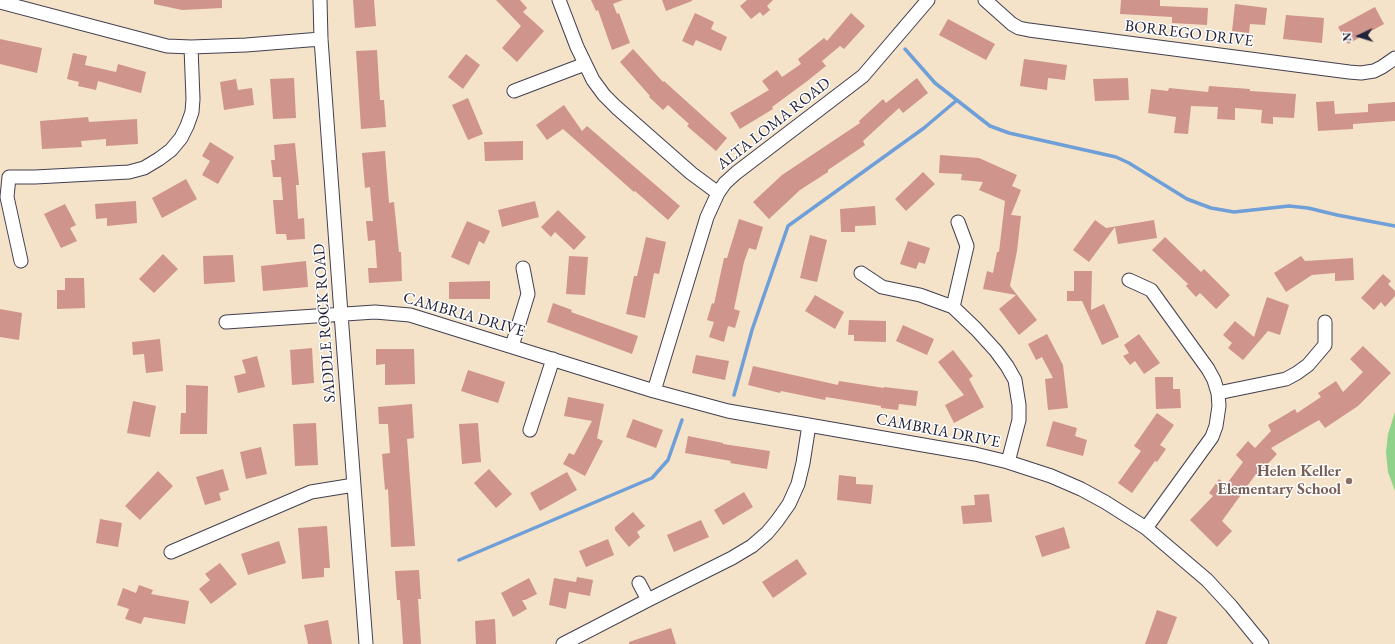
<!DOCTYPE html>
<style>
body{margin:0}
#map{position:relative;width:1395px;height:644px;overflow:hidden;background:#f4e3c9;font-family:"EB Garamond",serif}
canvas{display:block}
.north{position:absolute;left:1339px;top:16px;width:40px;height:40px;-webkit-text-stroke:3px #fff;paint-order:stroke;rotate:266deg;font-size:11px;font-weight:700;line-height:16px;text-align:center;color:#22223b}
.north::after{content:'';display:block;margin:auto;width:14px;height:18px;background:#22223b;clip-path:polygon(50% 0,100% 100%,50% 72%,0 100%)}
</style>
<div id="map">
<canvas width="1395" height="644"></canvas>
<div class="north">N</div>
</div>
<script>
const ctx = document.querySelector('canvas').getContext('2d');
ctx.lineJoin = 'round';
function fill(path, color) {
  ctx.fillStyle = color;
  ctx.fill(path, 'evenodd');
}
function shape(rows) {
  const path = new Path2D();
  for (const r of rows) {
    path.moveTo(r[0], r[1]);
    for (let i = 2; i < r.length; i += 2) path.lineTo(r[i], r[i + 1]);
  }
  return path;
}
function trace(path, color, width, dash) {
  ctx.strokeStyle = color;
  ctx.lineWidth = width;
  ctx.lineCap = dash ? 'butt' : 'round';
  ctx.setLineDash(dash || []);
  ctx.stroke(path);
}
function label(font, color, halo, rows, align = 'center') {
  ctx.font = font + ' "EB Garamond",serif';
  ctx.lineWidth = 3;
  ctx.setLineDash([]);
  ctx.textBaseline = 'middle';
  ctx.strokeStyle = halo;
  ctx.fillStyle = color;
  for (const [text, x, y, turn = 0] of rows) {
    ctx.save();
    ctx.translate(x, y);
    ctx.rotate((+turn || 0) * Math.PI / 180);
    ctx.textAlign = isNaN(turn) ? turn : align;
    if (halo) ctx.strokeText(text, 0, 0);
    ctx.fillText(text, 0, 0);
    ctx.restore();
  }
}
fill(shape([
 [1395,412,1395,491,1388,472,1386,452,1388,434]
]), '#90d28a');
trace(shape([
 [905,49,935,83,990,126,1009,133,1116,157,1129,163,1187,199,1211,208,1234,212,1289,206,1308,208,1337,215,1395,226],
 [734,395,752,330,788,226,924,128,957,100],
 [459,560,652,478,668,460,682,420]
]), '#6e9fd8', 3.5);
fill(shape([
 [154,0,222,0,222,8,182,10,154,4],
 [353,0,374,0,376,26,355,28],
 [496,0,520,0,527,8,523,12,544,31,517,62,502,48,521,26],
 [591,0,623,0,613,4,617,14,619,13,630,43,612,50,598,10,596,11],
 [662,0,692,0,692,1,666,11],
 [747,0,773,0,767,6,770,10,763,16,760,12,751,19,740,6],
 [1121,0,1160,0,1160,6,1208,8,1207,25,1172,23,1172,17,1120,14],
 [1235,4,1267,8,1265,25,1250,24,1249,33,1232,31],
 [1375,7,1384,24,1348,44,1338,27],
 [695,13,714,22,711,29,727,37,721,51,696,40,693,46,682,41],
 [851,13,865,26,844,49,840,46,822,61,826,66,806,82,772,107,773,109,740,129,730,113,769,90,762,81,777,70,782,77,801,64,798,59,824,38,827,41],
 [1286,15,1324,18,1322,43,1283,39],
 [948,19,995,44,986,60,939,35],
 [0,39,42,48,37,73,0,64],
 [633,49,663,82,664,81,727,138,716,151,687,126,689,124,668,105,663,110,649,97,650,96,620,62],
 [377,50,380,100,384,100,386,127,361,129,356,51],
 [73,53,87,56,85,65,116,72,118,64,146,72,141,93,98,81,96,90,78,86,79,82,67,79],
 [466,54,480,65,463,89,448,77],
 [1024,59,1067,65,1065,80,1048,78,1047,90,1020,86],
 [294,78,296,118,273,119,270,79],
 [917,78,928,93,903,113,899,108,863,141,865,145,828,170,828,172,800,190,769,219,753,202,782,175,860,123,859,121,883,99,886,103],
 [1128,78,1129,100,1095,101,1093,79],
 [236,79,238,90,252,88,254,105,224,110,220,82],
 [1209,86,1250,89,1250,91,1296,94,1294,118,1273,117,1273,124,1261,123,1262,110,1235,108,1235,120,1217,119,1218,107,1191,106,1188,134,1174,133,1176,117,1148,113,1151,89,1168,91,1169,88,1208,92],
 [468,98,483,134,468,140,452,105],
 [1334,101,1335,114,1368,112,1368,104,1395,102,1395,121,1353,124,1353,129,1318,131,1316,102],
 [564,105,582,131,587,126,680,206,668,220,635,191,634,192,563,129,547,140,536,125],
 [88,117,89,122,137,119,138,144,106,146,106,139,81,141,82,147,42,149,40,121],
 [523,141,523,160,485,161,484,142],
 [210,142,234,157,218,184,202,175,210,161,202,156],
 [295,143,299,185,296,185,298,219,304,218,305,239,287,240,286,234,276,234,273,200,283,200,281,177,273,177,271,160,275,160,274,145],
 [385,151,389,203,394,202,399,252,401,252,402,281,369,283,368,268,377,268,375,240,368,241,366,221,373,221,370,187,365,188,362,153],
 [940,155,979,158,1017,175,1012,186,1021,190,1011,215,1021,216,1017,251,1010,286,1037,320,1019,335,999,309,1016,295,983,289,987,271,993,273,997,252,999,252,1005,201,979,190,983,182,961,180,962,174,939,173],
 [923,172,935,184,906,211,895,199],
 [186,179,197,199,162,218,152,198],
 [136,201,137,223,107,226,107,218,96,219,95,204],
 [535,201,539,217,502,227,498,210],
 [65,204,76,225,70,228,77,241,61,248,44,214],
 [875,206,876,225,855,226,855,232,841,232,840,209],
 [558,210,586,237,574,250,555,232,551,237,541,227],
 [739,219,763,227,756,250,749,248,744,262,734,309,740,311,735,328,728,326,724,342,709,337,714,322,707,320,712,303,714,304,724,258,727,258],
 [1095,220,1106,228,1154,220,1157,238,1118,244,1115,227,1089,262,1073,250],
 [467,221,490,231,484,244,479,241,469,265,451,257],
 [810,235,827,240,817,282,800,278],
 [646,237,666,242,659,274,654,273,645,318,626,314,634,276,637,276],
 [1165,237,1201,272,1204,269,1230,295,1216,309,1200,293,1196,297,1186,286,1188,284,1152,250],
 [908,241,930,248,925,264,919,262,916,269,900,264],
 [163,254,178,269,154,293,139,279],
 [233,255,235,282,204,284,203,256],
 [569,256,588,257,585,295,566,294],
 [1301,256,1305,261,1353,258,1354,280,1335,281,1335,273,1312,275,1286,292,1274,273],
 [306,261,308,287,263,291,261,266],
 [1074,271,1092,271,1091,310,1104,304,1119,337,1102,345,1082,301,1067,301,1067,291,1074,291],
 [1383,274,1391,281,1388,284,1395,291,1395,296,1385,307,1381,302,1374,310,1361,298],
 [65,278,84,278,85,308,57,309,57,290,65,290],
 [490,281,490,299,449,299,449,282],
 [815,295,844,312,835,329,805,311],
 [1267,297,1289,305,1280,335,1268,331,1243,360,1228,348,1232,343,1223,335,1235,321,1254,337],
 [553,303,572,310,571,312,638,336,632,354,547,322],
 [0,309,22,313,19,340,0,337],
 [849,320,886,321,886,342,854,341,854,335,848,335],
 [903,325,934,339,927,355,896,341],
 [1047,334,1063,365,1068,408,1048,410,1045,379,1053,378,1042,357,1036,360,1028,344],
 [1139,334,1160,363,1144,374,1135,361,1130,365,1123,356,1129,353,1124,345],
 [160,339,163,371,146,373,144,354,133,355,132,342],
 [1363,346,1391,373,1358,406,1325,428,1319,420,1271,448,1277,454,1258,475,1256,474,1222,521,1232,531,1217,547,1190,520,1213,496,1209,493,1219,479,1226,485,1243,462,1236,455,1248,441,1255,448,1271,431,1268,425,1295,409,1297,413,1321,397,1318,393,1336,381,1343,392,1363,372,1350,359],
 [312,348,314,383,292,385,290,350],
 [376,349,414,349,415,384,385,385,385,364,376,365],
 [953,350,973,376,969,379,984,407,954,423,945,405,964,395,938,362],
 [696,355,729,361,725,380,692,373],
 [257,356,265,387,238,393,234,376,246,373,242,360],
 [753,366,838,385,839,381,884,388,884,387,918,391,916,406,899,404,898,410,881,408,881,406,826,397,825,400,781,391,780,393,748,385],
 [468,370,505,382,498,403,461,391],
 [1155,377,1173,377,1173,389,1180,389,1181,408,1156,409],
 [186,385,208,386,207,434,180,434,181,413,186,413],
 [568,397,604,404,597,438,603,441,585,476,563,464,569,453,574,455,592,421,564,416],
 [133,401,156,406,150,437,127,433],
 [412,404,414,438,407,439,415,546,391,547,388,489,385,490,382,454,390,453,388,424,379,424,378,407],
 [1157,413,1174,425,1160,445,1166,449,1157,462,1155,461,1132,493,1118,483,1141,451,1134,446],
 [633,419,663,430,656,448,626,437],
 [1053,421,1077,428,1075,436,1087,440,1083,456,1046,446],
 [316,423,318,465,295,466,293,424],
 [478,423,481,462,462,464,459,424],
 [688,436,723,443,723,444,770,451,767,469,730,463,731,461,685,453],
 [261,447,267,474,246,479,240,452],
 [223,469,229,490,219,493,221,500,205,505,196,477],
 [489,469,512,494,496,508,474,483],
 [158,471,173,486,140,520,125,506],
 [567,472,577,490,540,511,530,493],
 [839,475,856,477,856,484,873,485,871,504,837,500],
 [744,492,753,507,723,525,714,510],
 [989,494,992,522,963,524,961,506,975,505,974,495],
 [633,512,645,526,637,532,640,537,629,547,615,530,615,527],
 [100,519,122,523,118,547,96,543],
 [701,520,709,537,674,552,667,535],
 [327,526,330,568,324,568,324,577,302,579,298,528],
 [1064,527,1070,548,1042,557,1035,536],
 [608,539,614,555,586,567,579,551],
 [279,541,286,563,248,575,241,554],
 [797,559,807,574,773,598,762,582],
 [220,563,237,584,211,604,199,589,210,580,205,574],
 [419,570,421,599,418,599,421,644,403,644,400,600,397,600,395,571],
 [577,577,593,580,590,596,569,592,566,609,549,605,554,578,576,582],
 [529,578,537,594,525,600,522,600,527,609,513,617,501,593],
 [139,585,153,590,151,594,189,601,185,624,144,617,141,624,125,619,129,609,117,605,123,588,136,593],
 [1157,610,1177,617,1167,644,1145,644],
 [495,619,496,644,476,644,475,621],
 [328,620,332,644,308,644,304,625],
 [671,628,676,644,629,644,629,642]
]), '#cf948b');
const street = shape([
 [320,0,321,39,341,314,366,644],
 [559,0,577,47,593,80,604,95,616,107,691,173,718,193],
 [985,0,1012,24,1019,28,1029,30,1349,72,1361,73,1374,71,1382,67,1395,58],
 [0,2,167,46,191,47,246,45,321,39],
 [514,91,585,64],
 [21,261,7,197,9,177,35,177,129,172,144,168,159,159,171,150,181,138,187,126,192,112,193,99,191,47],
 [861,273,882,287,920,295,953,307,976,329,996,351,1007,366,1015,380,1019,405,1019,420,1008,462],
 [1129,280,1151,290,1208,369,1214,380,1218,393,1219,406,1216,426,1212,437,1146,528],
 [953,307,967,246,958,222],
 [226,322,375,312,410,315,654,391,728,411,975,454,1008,462,1051,476,1081,489,1105,502,1146,528,1207,580,1231,606,1262,644],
 [512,346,528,294,523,268],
 [654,391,707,217,718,193,725,183,736,173,863,76,928,0],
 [1218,393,1286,379,1297,373,1308,365,1325,345,1325,322],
 [530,430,553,359],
 [171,552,311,492,354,485],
 [639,583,648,600],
 [563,644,648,600,732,558,752,546,767,533,777,521,789,504,798,484,803,463,809,425]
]);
trace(street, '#423f50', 15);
trace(street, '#fff', 13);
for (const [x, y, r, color] of [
 [1349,481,4,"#8d6e63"]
]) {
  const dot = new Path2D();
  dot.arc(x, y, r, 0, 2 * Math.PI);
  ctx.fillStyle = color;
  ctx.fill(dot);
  trace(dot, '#fff', 1.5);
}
label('16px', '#22223b', '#fff', [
 ["BORREGO DRIVE",1189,34,7],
 ["ALTA LOMA ROAD",774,124,-38],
 ["CAMBRIA DRIVE",464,315,16],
 ["SADDLE ROCK ROAD",325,323,-94],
 ["CAMBRIA DRIVE",938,431,11]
]);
label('bold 16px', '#785e54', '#fff', [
 ["Helen Keller",1341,472],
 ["Elementary School",1341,490]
], 'right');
</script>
